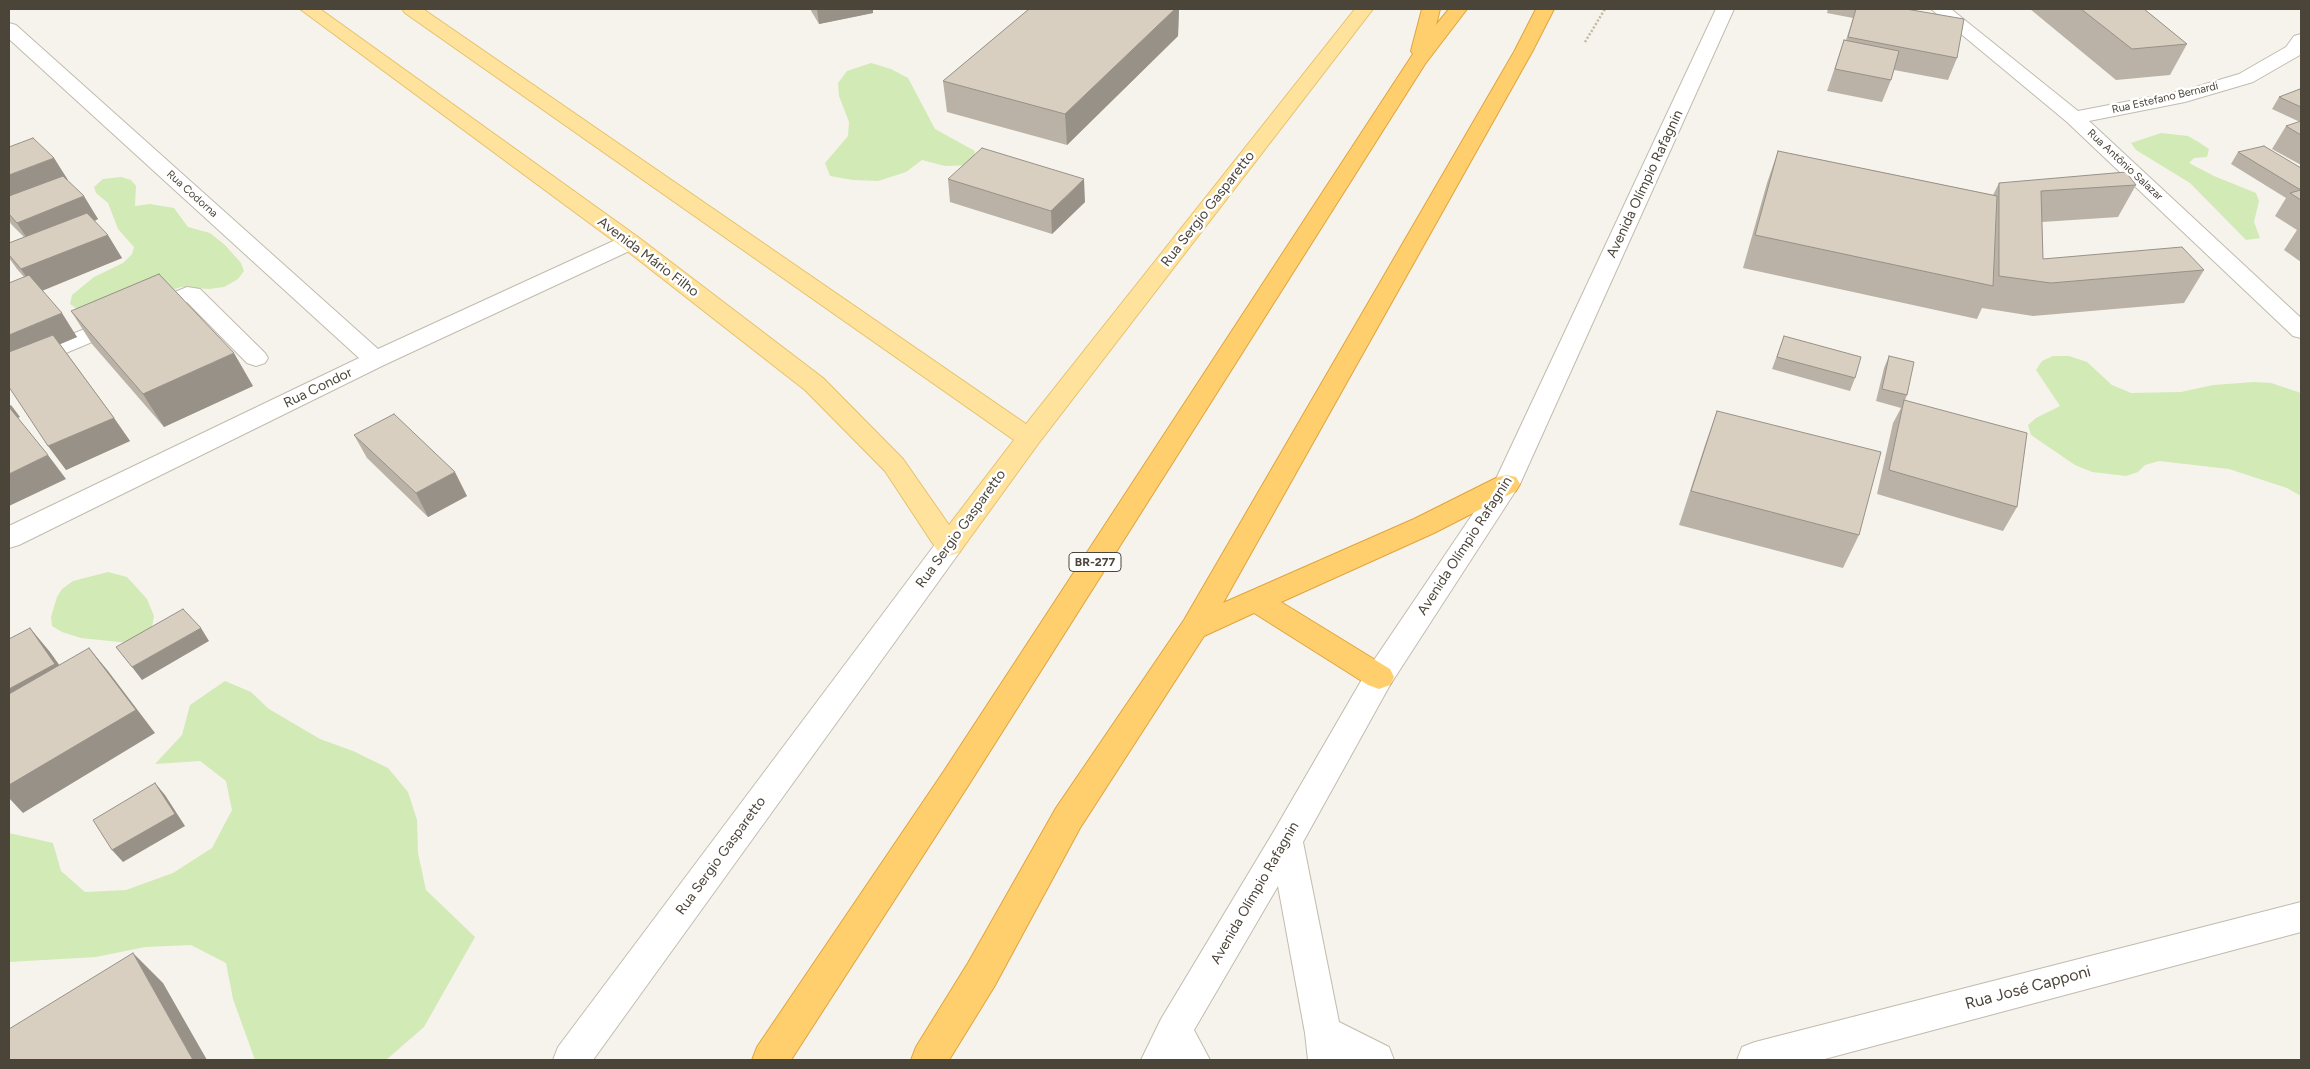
<!DOCTYPE html>
<meta charset="utf-8">
<style>
body{margin:0}
#map{position:relative;width:2310px;height:1069px;overflow:hidden;background:#f6f3ec;font-family:Figtree,sans-serif}
canvas{display:block}
.frame{position:absolute;inset:0;border:10px solid #4b4439;pointer-events:none}
</style>
<div id="map">
<canvas width="2310" height="1069"></canvas>
<div class="frame"></div>
</div>
<script>
const ctx = document.querySelector('canvas').getContext('2d');
ctx.lineJoin = 'round';
function fill(path, color) {
  ctx.fillStyle = color;
  ctx.fill(path, 'evenodd');
}
function shape(rows) {
  const path = new Path2D();
  for (const r of rows) {
    path.moveTo(r[0], r[1]);
    for (let i = 2; i < r.length; i += 2) path.lineTo(r[i], r[i + 1]);
  }
  return path;
}
function trace(path, color, width, dash) {
  ctx.strokeStyle = color;
  ctx.lineWidth = width;
  ctx.lineCap = dash ? 'butt' : 'round';
  ctx.setLineDash(dash || []);
  ctx.stroke(path);
}
function label(font, color, halo, rows, align = 'center') {
  ctx.font = font + ' Figtree,sans-serif';
  ctx.lineWidth = 5;
  ctx.setLineDash([]);
  ctx.textBaseline = 'middle';
  ctx.strokeStyle = halo;
  ctx.fillStyle = color;
  for (const [text, x, y, turn = 0] of rows) {
    ctx.save();
    ctx.translate(x, y);
    ctx.rotate((+turn || 0) * Math.PI / 180);
    ctx.textAlign = isNaN(turn) ? turn : align;
    if (halo) ctx.strokeText(text, 0, 0);
    ctx.fillText(text, 0, 0);
    ctx.restore();
  }
}
fill(shape([
 [871,63,891,69,908,78,935,129,975,151,973,165,945,166,922,160,906,172,878,181,853,180,830,176,825,163,848,136,849,122,839,96,838,83,847,71],
 [2161,133,2188,136,2200,143,2209,149,2207,157,2194,158,2189,163,2214,176,2256,193,2259,201,2254,222,2260,238,2246,240,2190,183,2136,150,2131,143],
 [121,177,131,180,136,186,135,206,150,204,174,208,188,227,210,233,225,245,241,263,244,271,238,279,224,287,209,289,181,287,150,298,77,309,70,304,72,295,94,277,123,263,132,254,134,247,118,229,108,203,96,193,94,187,103,179],
 [2053,356,2069,356,2087,362,2112,385,2131,393,2181,392,2213,385,2254,382,2271,383,2301,393,2301,496,2287,488,2229,469,2159,461,2145,465,2138,472,2126,476,2092,472,2075,465,2031,435,2028,425,2036,418,2060,406,2036,370,2042,361],
 [108,572,127,577,147,599,154,616,151,632,129,643,81,638,62,632,52,626,51,617,57,597,62,589,73,581],
 [225,681,251,692,269,709,320,739,353,751,388,768,408,792,417,820,418,853,426,890,475,937,424,1027,386,1060,255,1060,233,999,226,963,191,945,145,947,96,957,9,962,9,833,53,843,61,871,85,892,126,890,173,873,212,848,232,810,226,781,200,761,155,764,182,735,190,705]
]), '#d2eab5');
const minor = shape([
 [1716,9,1734,9,1520,484,1390,685,1303,842,1339,1022,1389,1047,1394,1060,1308,1060,1305,1033,1278,886,1194,1030,1210,1060,1141,1060,1161,1019,1274,831,1368,669,1495,481,1716,9],
 [1931,9,1951,9,2078,111,2182,91,2239,74,2286,47,2294,36,2301,34,2300,55,2253,82,2185,102,2089,121,2301,318,2301,338,2293,336,2067,122,1931,9],
 [9,23,16,25,378,349,622,237,630,235,638,237,641,242,638,247,384,365,19,545,9,548,9,526,359,358,9,39,9,23],
 [187,287,200,289,265,353,268,358,265,363,256,366,247,363,187,302,9,377,9,360,187,287],
 [949,536,959,539,963,546,959,553,593,1060,553,1060,558,1047,939,539,949,536],
 [2301,902,2301,932,1821,1060,1737,1060,1742,1047,1755,1042,2301,902]
]);
const major = shape([
 [300,9,320,9,638,237,823,378,903,459,949,525,1014,440,405,13,402,9,423,9,1026,424,1355,9,1373,9,1038,444,959,553,949,556,939,553,885,471,805,390,622,247,300,9]
]);
const highway = shape([
 [1422,9,1440,9,1436,25,1449,9,1467,9,1425,64,966,789,791,1060,752,1060,757,1047,944,771,1413,54,1411,51,1422,9],
 [1536,9,1554,9,1532,52,1223,603,1414,519,1498,477,1507,475,1516,477,1520,484,1516,491,1434,533,1281,602,1390,669,1394,677,1390,685,1379,689,1368,685,1254,613,1204,636,1080,828,994,987,949,1060,911,1060,916,1047,968,963,1056,808,1184,620,1514,52,1536,9]
]);
trace(minor, '#c2bbae', 2);
trace(major, '#e6c16a', 2);
trace(highway, '#e0a43c', 2);
trace(shape([
 [1585,42,1605,9]
]), '#c4b79f', 2.5, [2, 2]);
fill(minor, '#fff');
fill(major, '#ffe39c');
fill(highway, '#ffcf6e');
fill(shape([
 [810,9,873,9,873,13,819,24],
 [1029,9,1179,9,1178,36,1067,145,947,112,943,81],
 [1828,9,1914,9,1913,10,1957,58,1948,80,1894,70,1891,80,1882,102,1827,91,1844,40,1846,40,1853,18,1827,13],
 [2030,9,2144,9,2187,44,2170,75,2116,80],
 [2301,89,2301,165,2272,149,2286,126,2300,122,2272,109,2279,97],
 [1778,151,1993,195,1999,183,2136,185,2118,217,2042,222,2043,259,2204,270,2184,303,2033,316,1982,308,1977,319,1743,268,1767,183],
 [2238,152,2301,168,2301,262,2284,250,2297,230,2275,216,2286,198,2231,164],
 [54,158,67,180,98,219,95,221,122,258,42,290,77,337,60,344,114,418,130,441,66,470,24,277,17,269,9,258,9,243,24,237,11,224,9,220,9,214],
 [948,179,1085,202,1052,234,950,202],
 [71,311,253,386,164,427,92,344],
 [1784,336,1855,378,1850,391,1772,369],
 [1889,356,1907,395,1905,400,2017,507,2003,531,1877,494,1893,423,1901,408,1876,401,1884,368],
 [1717,411,1859,535,1843,568,1679,525,1705,445],
 [354,435,467,496,428,517,367,458]
]), '#bab2a6');
fill(shape([
 [817,9,873,9,873,13,819,24],
 [1175,9,1179,9,1178,36,1067,145,1065,114],
 [54,158,68,180,9,203,9,175],
 [1084,179,1085,202,1052,234,1051,211],
 [84,196,98,219,32,246,17,223],
 [108,235,122,258,37,293,21,269],
 [62,313,77,337,9,366,9,335],
 [234,353,253,386,164,427,143,394],
 [11,405,20,417,9,422,9,406],
 [114,418,130,441,66,470,48,446],
 [48,455,66,479,9,506,9,474],
 [455,472,467,496,428,517,416,493],
 [30,628,50,652,75,687,9,724,9,689],
 [201,628,209,641,142,680,132,667],
 [89,648,108,671,155,733,23,813,9,798,9,785],
 [155,783,165,795,185,826,123,862,112,850],
 [133,953,163,983,207,1060,193,1060]
]), '#979187');
const building = shape([
 [1029,9,1175,9,1065,114,943,81,1029,9],
 [1856,9,1906,9,1964,19,1957,58,1848,37,1856,9],
 [2081,9,2144,9,2187,44,2132,49,2081,9],
 [1844,40,1899,51,1891,80,1835,69,1844,40],
 [2300,89,2301,89,2301,107,2279,97,2300,89],
 [2301,121,2301,135,2286,126,2301,121],
 [33,138,54,158,9,175,9,147,33,138],
 [2264,146,2301,168,2301,188,2299,189,2238,152,2264,146],
 [982,148,1084,179,1051,211,948,179,982,148],
 [1778,151,1997,196,1993,286,1755,235,1778,151],
 [2126,172,2136,185,2041,191,2043,259,2182,247,2204,270,2051,283,1999,276,1999,183,2126,172],
 [63,176,84,196,17,223,9,214,9,196,63,176],
 [2301,190,2301,200,2290,193,2301,190],
 [87,213,108,235,21,269,9,255,9,243,87,213],
 [159,274,234,353,143,394,71,311,159,274],
 [29,275,62,313,9,335,9,283,29,275],
 [53,335,114,418,48,446,9,387,9,352,53,335],
 [1784,336,1861,357,1855,378,1777,357,1784,336],
 [1889,356,1914,362,1907,395,1882,389,1889,356],
 [1904,400,2027,433,2017,507,1889,470,1904,400],
 [9,407,48,455,9,474,9,407],
 [1717,411,1881,452,1859,535,1691,491,1717,411],
 [394,414,455,472,416,493,354,435,394,414],
 [183,609,201,628,132,667,116,647,183,609],
 [30,628,55,664,9,689,9,639,30,628],
 [89,648,136,710,9,785,9,694,89,648],
 [155,783,175,814,112,850,93,820,155,783],
 [133,953,193,1060,9,1060,9,1029,133,953]
]);
fill(building, '#d8cfc1');
trace(building, '#979187', 1);
label('11px', '#4b4439', '#fff', [
 ["Rua Estefano Bernardi",2165,98,-13],
 ["Rua Antônio Salazar",2125,165,43],
 ["Rua Codorna",192,194,42]
]);
for (const [x, y, w] of [
 [1095,562,52]
]) {
  const box = new Path2D();
  box.roundRect(x - w / 2, y - 9.5, w, 19, 4);
  ctx.fillStyle = '#fff';
  ctx.fill(box);
  trace(box, '#4b4439', 1);
}
label('bold 12px', '#4b4439', null, [
 ["BR-277",1095,562]
]);
label('14px', '#4b4439', '#fff', [
 ["Avenida Olímpio Rafagnin",1645,184,-65],
 ["Rua Sergio Gasparetto",1208,209,-52],
 ["Avenida Mário Filho",648,257,37],
 ["Rua Condor",318,388,-26],
 ["Rua Sergio Gasparetto",961,529,-54],
 ["Avenida Olímpio Rafagnin",1465,546,-57],
 ["Rua Sergio Gasparetto",721,856,-54],
 ["Avenida Olímpio Rafagnin",1255,893,-60]
]);
label('16px', '#4b4439', '#fff', [
 ["Rua José Capponi",2028,988,-15]
]);
</script>
